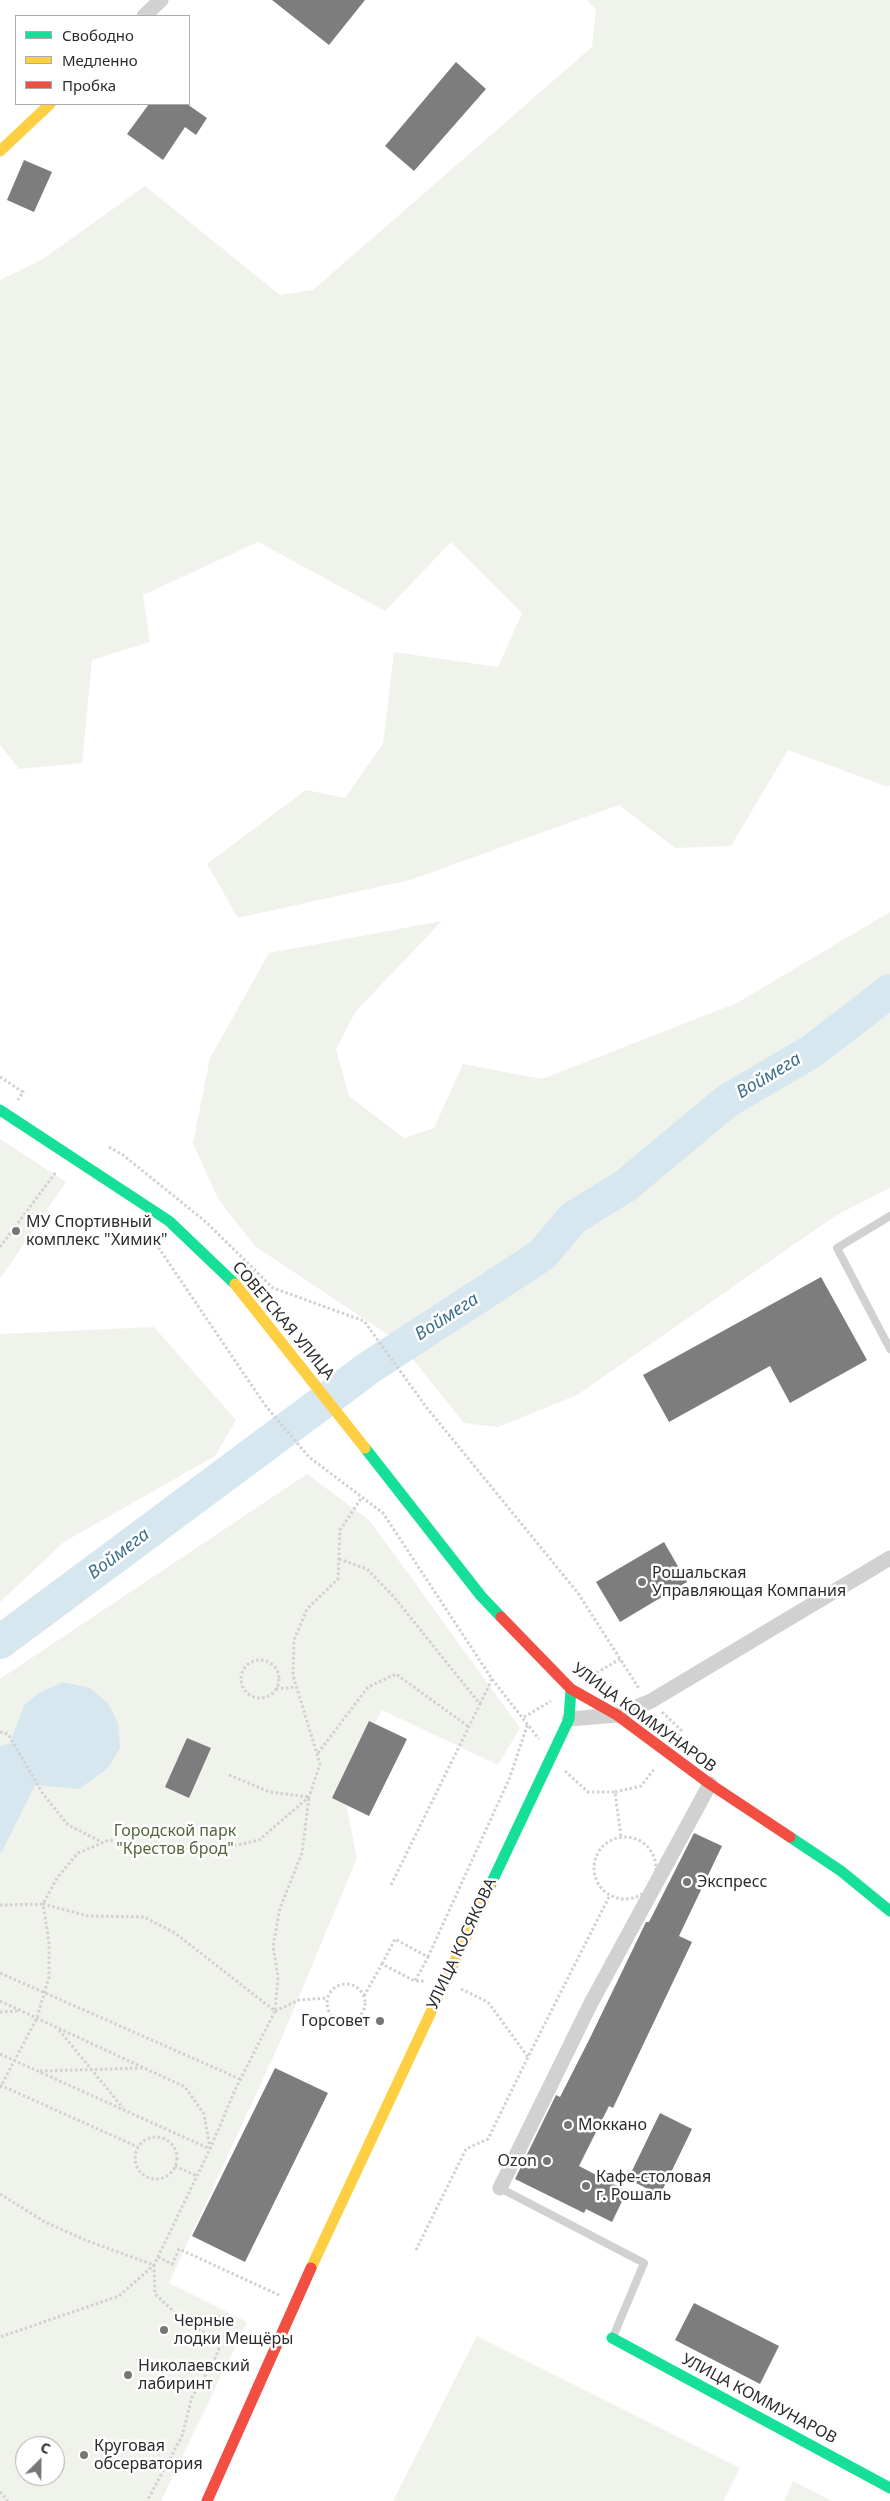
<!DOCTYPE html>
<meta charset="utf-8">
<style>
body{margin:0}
#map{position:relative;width:890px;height:2501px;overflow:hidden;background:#fff;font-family:"Noto Sans",sans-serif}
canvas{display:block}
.legend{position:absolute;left:15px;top:15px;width:175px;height:90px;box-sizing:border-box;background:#fff;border:1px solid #ababab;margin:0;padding:6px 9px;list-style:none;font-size:15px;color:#2c2c2c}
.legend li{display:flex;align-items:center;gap:10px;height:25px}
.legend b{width:25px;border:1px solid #ababab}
.north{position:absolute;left:15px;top:2436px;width:50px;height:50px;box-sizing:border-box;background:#fff;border:1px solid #ababab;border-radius:50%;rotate:23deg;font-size:14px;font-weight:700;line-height:20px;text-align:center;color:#2c2c2c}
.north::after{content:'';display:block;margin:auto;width:18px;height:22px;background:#767676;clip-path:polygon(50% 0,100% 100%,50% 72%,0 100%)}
</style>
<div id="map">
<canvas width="890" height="2501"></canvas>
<ul class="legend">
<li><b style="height:6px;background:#16e098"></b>Свободно</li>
<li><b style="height:6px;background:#ffcf43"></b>Медленно</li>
<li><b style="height:6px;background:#f24e42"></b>Пробка</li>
</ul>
<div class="north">С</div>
</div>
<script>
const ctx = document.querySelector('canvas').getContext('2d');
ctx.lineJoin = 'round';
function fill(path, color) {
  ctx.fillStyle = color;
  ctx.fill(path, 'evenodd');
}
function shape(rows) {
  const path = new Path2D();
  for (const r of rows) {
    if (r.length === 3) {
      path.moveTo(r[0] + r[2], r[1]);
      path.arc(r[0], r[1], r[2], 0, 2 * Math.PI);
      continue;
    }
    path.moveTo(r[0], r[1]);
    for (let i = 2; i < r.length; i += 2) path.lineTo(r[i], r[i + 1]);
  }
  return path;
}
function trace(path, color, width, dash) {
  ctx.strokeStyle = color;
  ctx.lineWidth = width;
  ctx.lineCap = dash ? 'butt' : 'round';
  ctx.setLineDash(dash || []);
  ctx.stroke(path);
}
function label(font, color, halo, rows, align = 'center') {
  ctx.font = font + ' "Noto Sans",sans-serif';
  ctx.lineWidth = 5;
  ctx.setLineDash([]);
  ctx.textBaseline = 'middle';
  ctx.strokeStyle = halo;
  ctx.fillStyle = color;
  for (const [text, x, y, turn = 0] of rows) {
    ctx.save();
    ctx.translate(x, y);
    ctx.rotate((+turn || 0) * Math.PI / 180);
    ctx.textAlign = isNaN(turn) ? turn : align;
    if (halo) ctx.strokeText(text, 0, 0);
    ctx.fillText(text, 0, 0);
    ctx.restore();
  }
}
fill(shape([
 [587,0,890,0,890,785,888,787,788,750,731,846,675,848,619,805,410,880,238,918,207,864,306,790,345,798,383,744,394,652,498,667,522,613,451,542,385,611,258,542,143,595,150,642,92,660,82,763,19,769,0,745,0,280,43,259,145,186,280,295,313,290,592,47,596,10],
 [890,912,890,1188,835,1216,577,1395,498,1427,464,1423,399,1342,256,1247,218,1199,193,1143,210,1058,269,953,442,921,356,1011,336,1049,349,1096,404,1138,434,1128,463,1064,542,1079,737,1003],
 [0,1139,66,1182,0,1279],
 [154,1327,236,1420,215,1456,64,1542,0,1602,0,1334],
 [307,1474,370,1521,520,1728,498,1765,382,1710,342,1785,357,1858,280,2042,169,2283,247,2322,161,2501,0,2501,0,1679],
 [25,2446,55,2446,55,2476,25,2476],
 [477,2336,740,2468,723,2501,393,2501],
 [793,2481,832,2501,784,2501]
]), '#f0f3eb');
fill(shape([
 [63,1682,90,1688,108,1703,118,1723,120,1748,108,1768,79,1789,35,1785,2,1852,0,1852,0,1747,10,1743,24,1705,39,1693]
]), '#d7e7f0');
trace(shape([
 [0,1642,370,1367,542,1255,573,1218,625,1186,727,1101,812,1051,890,991]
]), '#d7e7f0', 34);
fill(shape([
 [272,0,365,0,329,45],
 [456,62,486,89,414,171,385,146],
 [149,104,187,104,207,118,196,135,185,127,163,160,127,134],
 [24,160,52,172,34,212,7,200],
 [821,1277,867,1360,790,1403,770,1366,669,1422,643,1375],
 [664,1542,687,1582,620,1622,596,1582],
 [369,1721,407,1739,369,1816,332,1798],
 [187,1738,211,1748,189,1798,165,1787],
 [694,1833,722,1846,679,1936,692,1942,613,2108,609,2106,579,2166,627,2191,612,2222,586,2209,584,2213,515,2179,556,2095,560,2097,589,2040,646,1922,649,1922],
 [275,2068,328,2093,245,2262,192,2236],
 [660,2113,692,2129,660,2195,628,2179],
 [694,2303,779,2346,760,2384,675,2340]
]), '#7d7d7d');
trace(shape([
 [0,1077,23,1092,18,1100],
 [109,1147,123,1155,206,1222,273,1288,364,1321,427,1408,578,1593,640,1690],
 [150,1235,265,1405,309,1457,383,1513,492,1679,539,1739],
 [0,1247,56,1172],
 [339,1559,367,1569,394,1597,480,1704,391,1885],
 [260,1679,19],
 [588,1678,620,1659],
 [276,1689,296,1687],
 [480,1704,492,1679],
 [662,1712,681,1730,677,1736],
 [524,1717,551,1701],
 [0,1732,8,1734,43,1794,68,1825,102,1842],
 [318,1753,368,1687,396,1674,469,1727],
 [565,1771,588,1792,615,1792,621,1837],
 [229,1775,270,1792,309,1797,302,1853,280,1908,273,1946,278,1977,275,2010],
 [615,1792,641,1786,655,1768],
 [625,1868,31],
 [0,1905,43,1904,57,1878,78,1853,109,1840,166,1849,215,1850,259,1840,309,1797,320,1764,293,1675,294,1640,307,1609,338,1579,340,1530,362,1497],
 [428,1957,510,1777,528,1723],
 [382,1964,395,1939,428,1957,415,1981],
 [0,1973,240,2079],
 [346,2003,19],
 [461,1989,488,2002,528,2057,610,1895],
 [364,1996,382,1964,415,1981,424,1981],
 [0,2001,185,2087,204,2114,210,2148],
 [275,2011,299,2000,327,1998],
 [0,2012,19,2011],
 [59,2030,123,2108],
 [0,2054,210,2149],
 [40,2071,143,2068],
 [0,2085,138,2147],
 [0,2088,37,2018,49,1977,49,1942,43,1904,88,1916,144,1917,175,1933,275,2011,235,2090,210,2149,154,2265,119,2296,0,2337],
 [156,2158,21],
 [175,2166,197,2176],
 [0,2194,45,2222,85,2240,154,2265,155,2294,184,2321,207,2334,220,2346,213,2363,192,2397,182,2436,147,2501],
 [416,2250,466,2149,488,2139,528,2057],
 [158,2257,172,2264,179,2249,279,2295],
 [179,2316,220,2316],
 [0,2492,8,2501]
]), '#d1d1d1', 3, [2.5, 2.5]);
trace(shape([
 [890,1216,837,1248,890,1349],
 [500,2188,644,2263,613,2337]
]), '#d1d1d1', 8);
trace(shape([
 [144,16,161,0],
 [569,1719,617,1715,651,1701,890,1558],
 [500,2188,591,2003,710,1784]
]), '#d1d1d1', 15);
trace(shape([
 [0,1110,169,1221,235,1284],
 [365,1448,481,1596,501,1617],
 [790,1837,841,1871,890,1911],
 [490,1886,569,1719,571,1689],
 [612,2338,890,2488]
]), '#16e098', 11);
trace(shape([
 [0,151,50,104],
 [235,1284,365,1448],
 [311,2268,490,1886]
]), '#ffcf43', 11);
trace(shape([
 [501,1617,571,1689,617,1715,710,1784,790,1837],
 [207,2501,311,2268]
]), '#f24e42', 11);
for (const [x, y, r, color] of [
 [16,1231,5,"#767676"],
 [642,1582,5,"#767676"],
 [687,1882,5,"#767676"],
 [380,2021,5,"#767676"],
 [568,2125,5,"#767676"],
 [547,2161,5,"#767676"],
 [586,2186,5,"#767676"],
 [164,2330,5,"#767676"],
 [128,2375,5,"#767676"],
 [84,2455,5,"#767676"]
]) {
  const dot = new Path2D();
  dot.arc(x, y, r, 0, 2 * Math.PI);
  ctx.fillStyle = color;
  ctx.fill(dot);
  trace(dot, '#fff', 2);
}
label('16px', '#2c2c2c', '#fff', [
 ["МУ Спортивный",26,1222],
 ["комплекс \"Химик\"",26,1240],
 ["Рошальская",652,1573],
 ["Управляющая Компания",652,1591],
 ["Экспресс",697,1882],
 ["Горсовет",370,2021,"right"],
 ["Моккано",578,2125],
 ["Ozon",537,2161,"right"],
 ["Кафе-столовая",596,2177],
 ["г. Рошаль",596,2195],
 ["Черные",174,2321],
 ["лодки Мещёры",174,2339],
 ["Николаевский",138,2366],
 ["лабиринт",138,2384],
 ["Круговая",94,2446],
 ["обсерватория",94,2464]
], 'left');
label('16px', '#2c2c2c', '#fff', [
 ["СОВЕТСКАЯ УЛИЦА",283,1321,50],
 ["УЛИЦА КОММУНАРОВ",644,1718,36],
 ["УЛИЦА КОСЯКОВА",462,1944,-65],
 ["УЛИЦА КОММУНАРОВ",759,2399,28]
]);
label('16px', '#51673b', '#fff', [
 ["Городской парк",175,1831],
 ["\"Крестов брод\"",175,1849]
]);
label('italic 18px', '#3d708c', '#fff', [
 ["Воймега",769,1076,-31],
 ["Воймега",447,1317,-33],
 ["Воймега",119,1554,-37]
]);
</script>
